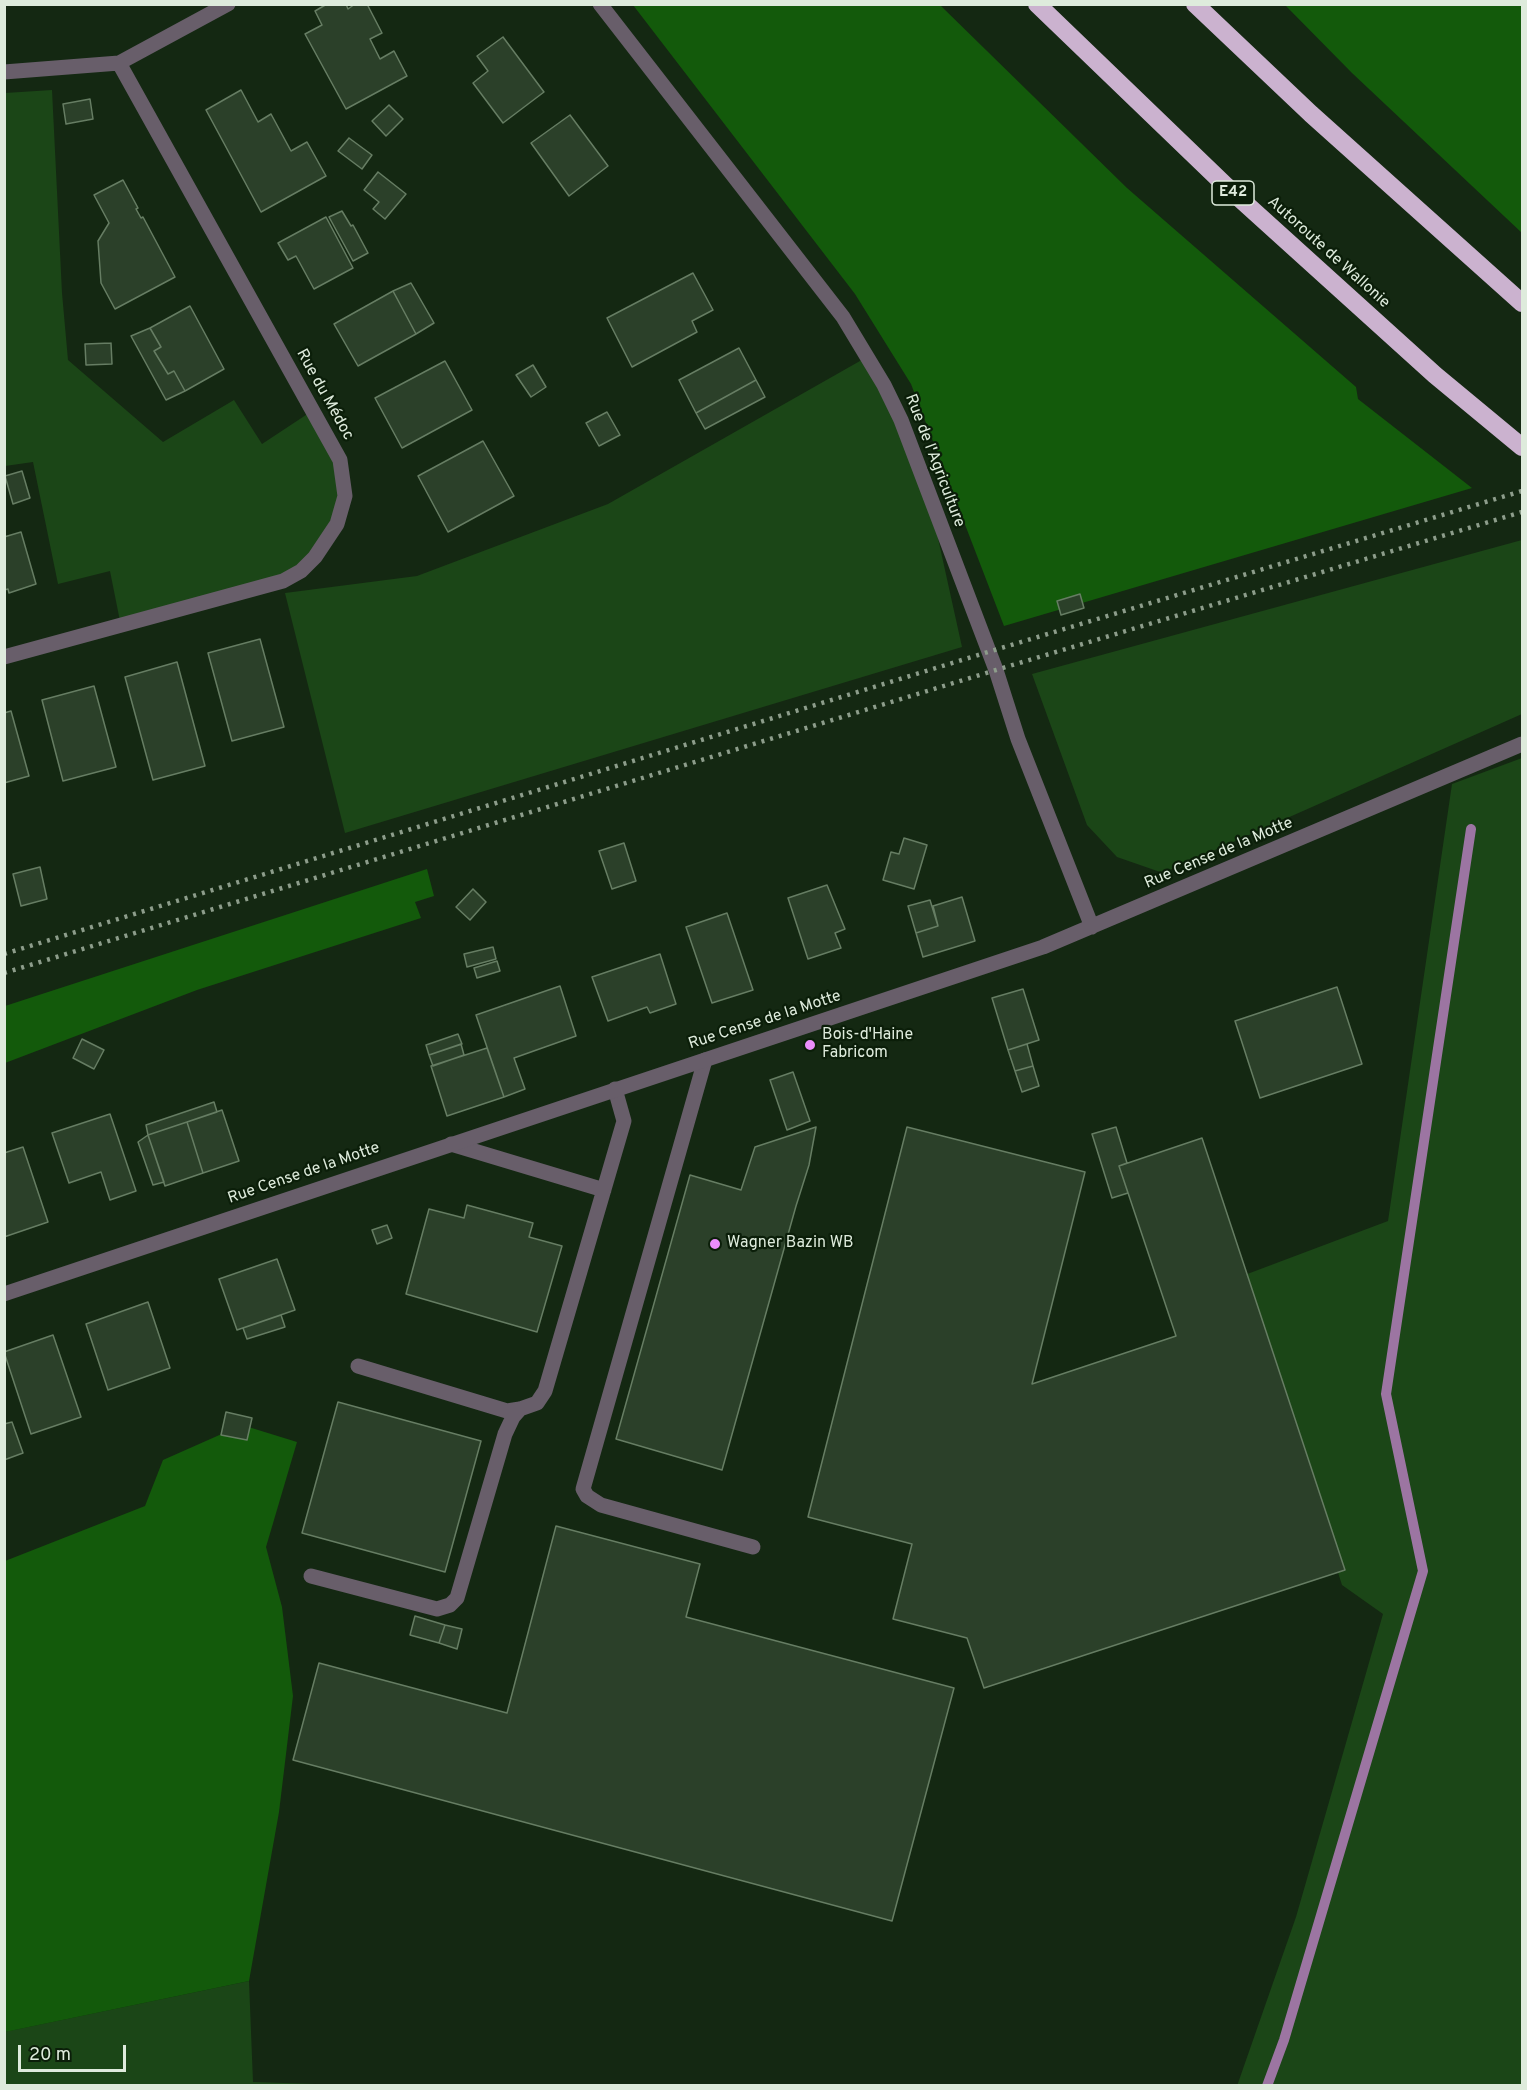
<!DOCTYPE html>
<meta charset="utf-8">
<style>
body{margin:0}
#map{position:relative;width:1527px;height:2090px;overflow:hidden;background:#142812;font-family:Overpass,sans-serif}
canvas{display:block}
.frame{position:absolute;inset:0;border:6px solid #deebdc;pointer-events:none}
.scale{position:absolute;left:18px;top:2045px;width:108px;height:27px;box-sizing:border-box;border:3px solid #deebdc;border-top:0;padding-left:8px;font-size:18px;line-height:21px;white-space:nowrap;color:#deebdc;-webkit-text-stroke:4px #0b1e09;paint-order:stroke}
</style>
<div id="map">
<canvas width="1527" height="2090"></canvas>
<div class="frame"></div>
<div class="scale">20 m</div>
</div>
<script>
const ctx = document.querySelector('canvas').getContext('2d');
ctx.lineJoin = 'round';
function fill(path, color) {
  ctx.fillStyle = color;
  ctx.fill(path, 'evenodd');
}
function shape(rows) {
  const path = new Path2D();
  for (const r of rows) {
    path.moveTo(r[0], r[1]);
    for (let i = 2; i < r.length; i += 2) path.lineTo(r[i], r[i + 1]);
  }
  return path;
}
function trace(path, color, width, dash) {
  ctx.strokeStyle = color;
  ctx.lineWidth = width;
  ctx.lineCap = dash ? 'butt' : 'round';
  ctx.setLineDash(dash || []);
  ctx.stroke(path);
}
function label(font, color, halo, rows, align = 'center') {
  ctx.font = font + ' Overpass,sans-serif';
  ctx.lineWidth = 4.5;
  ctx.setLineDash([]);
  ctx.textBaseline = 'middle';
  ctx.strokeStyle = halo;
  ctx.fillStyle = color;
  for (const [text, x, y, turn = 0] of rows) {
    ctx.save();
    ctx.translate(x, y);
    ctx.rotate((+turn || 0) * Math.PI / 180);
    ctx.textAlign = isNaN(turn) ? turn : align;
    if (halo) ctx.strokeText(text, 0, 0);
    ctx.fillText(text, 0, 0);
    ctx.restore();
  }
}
fill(shape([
 [52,90,62,293,68,360,163,442,234,400,262,444,312,411,340,460,345,496,301,571,121,626,110,571,58,584,33,462,5,466,5,93],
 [867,357,930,502,962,647,345,833,285,593,417,576,608,504],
 [1522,540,1522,714,1163,873,1117,857,1087,825,1032,674],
 [1522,758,1522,2085,1237,2086,1296,1917,1383,1614,1342,1585,1242,1276,1388,1221,1452,784],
 [249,1981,253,2082,347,2085,5,2085,4,2032]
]), '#1b4617');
fill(shape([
 [633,5,940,5,1127,188,1356,387,1358,399,1472,488,1004,626,911,384,855,294],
 [1285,5,1522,5,1522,233,1352,73],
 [427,869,434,896,415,902,421,918,197,990,5,1063,5,1006],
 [242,1425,297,1442,266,1547,282,1607,293,1696,279,1812,249,1981,5,2032,5,1561,145,1506,163,1460]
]), '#135a0b');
trace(shape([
 [1267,2086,1284,2040,1423,1571,1386,1394,1471,829]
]), '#9c75a2', 10);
const building = shape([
 [327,4,346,4,348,9,355,4,367,4,382,33,370,39,380,59,394,51,407,76,346,109,305,34,322,25,315,11,327,4],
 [503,37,544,92,503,123,473,83,488,71,477,56,503,37],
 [241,90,258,122,271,114,291,151,307,142,326,176,261,212,206,110,241,90],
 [90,99,93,119,66,124,63,104,90,99],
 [389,105,403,119,386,136,372,121,389,105],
 [570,115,608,166,569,196,531,143,570,115],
 [349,138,372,155,362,169,338,151,349,138],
 [378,172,406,194,385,219,373,209,379,202,364,190,378,172],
 [123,180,138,208,136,209,141,218,143,217,175,277,115,309,101,283,98,241,109,223,94,195,123,180],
 [342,211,351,226,353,225,368,253,353,261,329,217,342,211],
 [326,217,353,268,314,289,296,256,288,260,278,243,326,217],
 [693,273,713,310,692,321,697,332,632,367,607,318,693,273],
 [411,283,434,323,416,334,393,291,411,283],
 [393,291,416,334,358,366,334,324,393,291],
 [190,306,224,369,185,391,174,371,168,374,154,351,161,347,150,328,190,306],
 [150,328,161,347,154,351,168,374,174,371,185,391,166,400,131,336,150,328],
 [111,343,112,364,86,365,85,344,111,343],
 [739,348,756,380,696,413,679,380,739,348],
 [445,361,472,410,402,448,375,398,445,361],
 [533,365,546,387,531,397,516,375,533,365],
 [756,380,765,397,705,429,696,413,756,380],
 [607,412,620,435,599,446,586,423,607,412],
 [483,441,514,496,448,532,418,476,483,441],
 [22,471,30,498,13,504,5,476,22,471],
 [21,532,36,584,9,593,8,589,4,590,4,537,21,532],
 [1080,594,1084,608,1061,615,1057,601,1080,594],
 [260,639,284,727,232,741,208,653,260,639],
 [177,662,205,766,153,780,125,677,177,662],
 [94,686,116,767,63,781,42,700,94,686],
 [11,711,29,776,4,783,4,713,11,711],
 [904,838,927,845,914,889,883,880,891,852,899,854,904,838],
 [624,843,636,881,612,889,599,851,624,843],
 [40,867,47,899,21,906,13,874,40,867],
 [827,885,845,929,835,933,841,948,808,959,788,898,827,885],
 [473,889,486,902,470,920,456,907,473,889],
 [962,897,975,941,923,957,916,933,938,926,933,906,962,897],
 [930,900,938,926,916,933,908,906,930,900],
 [727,913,753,990,712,1003,686,927,727,913],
 [493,947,496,959,467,967,464,954,493,947],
 [660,954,676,1004,650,1013,647,1007,608,1021,592,977,660,954],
 [497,961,500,971,477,978,474,968,497,961],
 [560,986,576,1036,514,1058,525,1089,504,1097,476,1015,560,986],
 [1337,987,1362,1064,1260,1098,1235,1021,1337,987],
 [1023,989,1039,1040,1008,1050,992,998,1023,989],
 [458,1034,462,1044,429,1055,426,1045,458,1034],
 [82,1039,104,1050,94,1069,73,1058,82,1039],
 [461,1044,464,1055,433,1066,429,1055,461,1044],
 [1027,1044,1033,1066,1015,1071,1008,1050,1027,1044],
 [487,1048,504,1097,447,1116,431,1066,487,1048],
 [1033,1066,1039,1086,1022,1092,1015,1071,1033,1066],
 [793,1072,810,1121,787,1130,770,1080,793,1072],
 [214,1102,217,1112,148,1135,146,1125,214,1102],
 [222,1110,239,1161,203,1173,187,1122,222,1110],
 [110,1114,136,1191,110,1200,101,1172,69,1183,52,1133,110,1114],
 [187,1122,203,1173,165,1186,148,1135,187,1122],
 [816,1127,809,1165,796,1206,722,1470,616,1439,690,1175,741,1190,755,1147,816,1127],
 [907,1127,1085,1172,1032,1384,1176,1336,1119,1166,1202,1138,1345,1570,984,1688,967,1638,893,1619,912,1544,808,1517,907,1127],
 [1116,1127,1127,1163,1119,1166,1128,1193,1112,1198,1092,1134,1116,1127],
 [148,1135,164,1182,153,1185,138,1142,148,1135],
 [23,1147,48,1222,4,1237,4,1153,23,1147],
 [467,1205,533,1223,529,1237,562,1246,537,1332,406,1294,429,1209,464,1218,467,1205],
 [387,1225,392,1238,377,1244,372,1230,387,1225],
 [277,1259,295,1310,237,1330,219,1279,277,1259],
 [148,1302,170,1368,108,1390,86,1324,148,1302],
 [281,1315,285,1327,247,1339,243,1328,281,1315],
 [53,1335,81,1417,31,1434,4,1352,53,1335],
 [338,1402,481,1441,445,1572,302,1533,338,1402],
 [226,1412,252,1418,247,1440,221,1435,226,1412],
 [12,1422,23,1453,4,1460,4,1424,12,1422],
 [556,1526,700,1564,686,1617,954,1688,892,1921,293,1760,319,1663,507,1713,556,1526],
 [415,1616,445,1625,439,1643,410,1635,415,1616],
 [445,1625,462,1629,457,1649,439,1643,445,1625]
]);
fill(building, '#2b4029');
trace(building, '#667d63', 1.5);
trace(shape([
 [705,1060,583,1489,587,1496,601,1505,753,1547],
 [451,1144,604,1190],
 [358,1366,507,1411,520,1409,537,1403,545,1391,624,1121,615,1089],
 [311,1576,437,1609,450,1605,457,1598,505,1434,513,1417,520,1409]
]), '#685e6a', 15);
trace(shape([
 [600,4,843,317,884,385,901,420,996,670,1018,739,1092,927],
 [4,72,119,63,228,4],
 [4,657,283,581,301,571,315,557,337,524,345,496,340,460,119,63],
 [4,1294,1043,947,1522,744]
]), '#685e6a', 15);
trace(shape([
 [1037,4,1226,186,1435,375,1522,447],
 [1195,4,1311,114,1522,303]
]), '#cbb2cf', 18);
trace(shape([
 [4,954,988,652,1522,491],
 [4,973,996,670,1522,512]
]), '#8d9d8b', 4.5, [3, 6]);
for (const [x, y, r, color] of [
 [810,1045,6,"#eb8dfb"],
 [715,1244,6,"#eb8dfb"]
]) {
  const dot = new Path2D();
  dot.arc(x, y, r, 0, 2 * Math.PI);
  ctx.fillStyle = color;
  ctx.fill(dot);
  trace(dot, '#0b1e09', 2);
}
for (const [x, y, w] of [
 [1233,193,42]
]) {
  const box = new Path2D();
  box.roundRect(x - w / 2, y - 12, w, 24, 4.5);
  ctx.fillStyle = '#0b1e09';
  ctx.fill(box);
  trace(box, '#deebdc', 1.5);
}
label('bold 15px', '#deebdc', null, [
 ["E42",1233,193]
]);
label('16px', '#deebdc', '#0b1e09', [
 ["Autoroute de Wallonie",1328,253,42],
 ["Rue du Médoc",324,395,61],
 ["Rue de l'Agriculture",934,461,69],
 ["Rue Cense de la Motte",1219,854,-23],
 ["Rue Cense de la Motte",765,1021,-18],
 ["Rue Cense de la Motte",304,1174,-19]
]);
label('16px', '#deebdc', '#0b1e09', [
 ["Bois-d'Haine",822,1036],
 ["Fabricom",822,1054],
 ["Wagner Bazin WB",727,1244]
], 'left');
</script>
